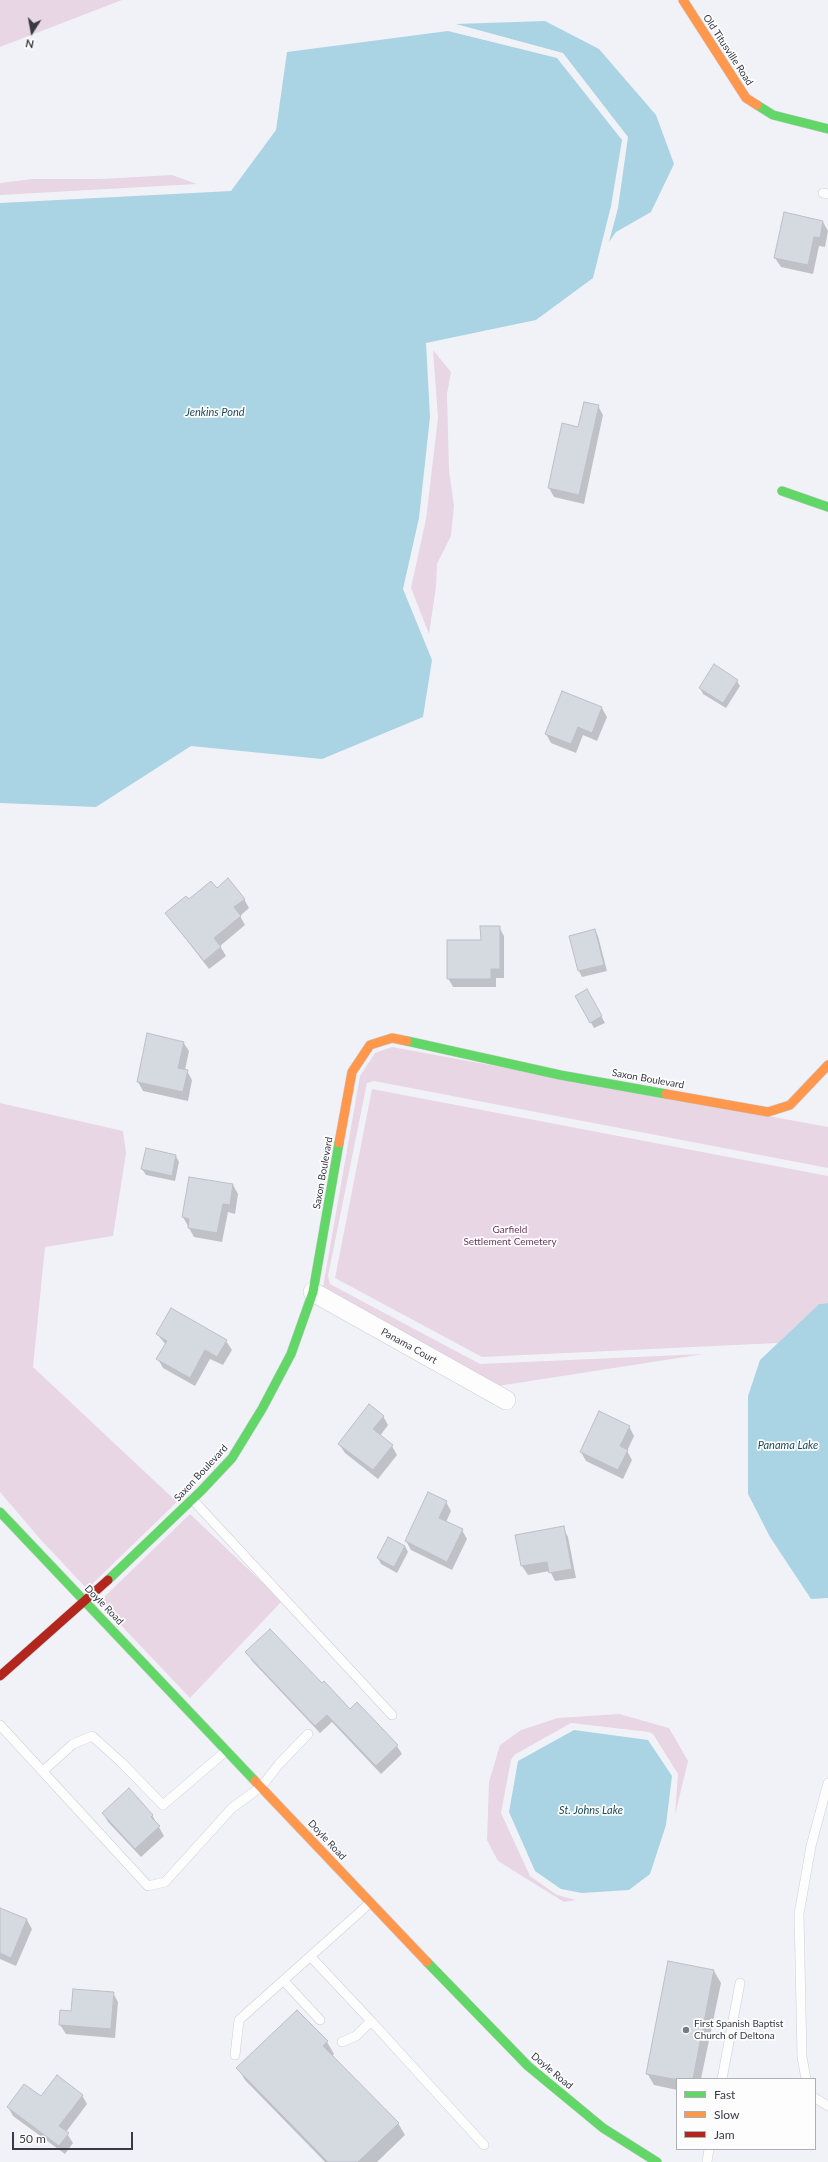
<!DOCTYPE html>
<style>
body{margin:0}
#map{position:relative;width:828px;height:2162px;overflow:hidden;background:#f1f2f8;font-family:Lato,sans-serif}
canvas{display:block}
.legend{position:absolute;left:676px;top:2078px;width:140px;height:72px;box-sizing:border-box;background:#fdfdfd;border:1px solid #afafb3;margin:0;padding:5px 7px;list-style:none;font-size:12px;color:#393a45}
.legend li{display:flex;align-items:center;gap:8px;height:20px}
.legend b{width:20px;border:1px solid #afafb3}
.north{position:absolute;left:12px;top:12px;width:40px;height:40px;-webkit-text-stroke:3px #fdfdfd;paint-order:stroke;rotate:191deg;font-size:11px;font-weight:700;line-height:16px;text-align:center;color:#393a45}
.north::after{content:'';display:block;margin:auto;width:14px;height:18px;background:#393a45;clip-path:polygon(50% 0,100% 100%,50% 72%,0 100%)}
.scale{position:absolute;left:12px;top:2132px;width:121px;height:18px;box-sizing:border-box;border:2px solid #393a45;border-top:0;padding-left:5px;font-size:12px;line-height:14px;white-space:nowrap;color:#393a45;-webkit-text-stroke:3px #fdfdfd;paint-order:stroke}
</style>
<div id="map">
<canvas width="828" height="2162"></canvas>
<ul class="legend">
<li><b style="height:5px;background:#63d668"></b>Fast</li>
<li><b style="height:5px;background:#ff974d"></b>Slow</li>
<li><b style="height:5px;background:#b3261e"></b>Jam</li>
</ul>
<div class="north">N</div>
<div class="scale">50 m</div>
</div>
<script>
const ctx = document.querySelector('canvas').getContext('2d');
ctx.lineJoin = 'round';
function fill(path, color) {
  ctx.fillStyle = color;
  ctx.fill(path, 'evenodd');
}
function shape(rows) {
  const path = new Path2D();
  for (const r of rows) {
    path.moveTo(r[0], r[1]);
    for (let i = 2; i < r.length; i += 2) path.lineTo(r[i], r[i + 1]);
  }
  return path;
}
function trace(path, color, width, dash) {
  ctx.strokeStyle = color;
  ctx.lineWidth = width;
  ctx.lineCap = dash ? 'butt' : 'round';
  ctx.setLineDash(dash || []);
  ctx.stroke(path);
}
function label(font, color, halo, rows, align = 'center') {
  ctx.font = font + ' Lato,sans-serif';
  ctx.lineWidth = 3.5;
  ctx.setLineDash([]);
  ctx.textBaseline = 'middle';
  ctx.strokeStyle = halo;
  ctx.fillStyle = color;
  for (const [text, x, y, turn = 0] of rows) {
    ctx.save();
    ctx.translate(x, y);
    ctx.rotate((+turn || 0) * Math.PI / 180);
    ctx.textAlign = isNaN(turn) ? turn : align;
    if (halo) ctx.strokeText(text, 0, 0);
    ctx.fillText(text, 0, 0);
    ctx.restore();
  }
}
fill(shape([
 [0,0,122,0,0,47],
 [172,175,197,184,0,195,0,183,32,179,101,179],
 [433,350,451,372,447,394,449,470,454,506,451,536,437,564,436,587,429,634,411,588,426,519,438,418],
 [392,1047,828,1127,828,1168,374,1081,367,1083,328,1276,330,1284,480,1364,704,1354,498,1386,323,1287,360,1076,375,1053],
 [372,1089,828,1176,828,1303,819,1304,778,1343,482,1357,335,1278],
 [0,1103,123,1131,126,1153,113,1236,45,1247,33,1367,177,1502,87,1589,41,1540,0,1492],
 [190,1514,282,1601,190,1698,99,1602],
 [619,1714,669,1728,688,1761,675,1815,678,1774,653,1734,649,1732,571,1723,514,1755,511,1760,501,1813,530,1876,557,1895,576,1900,564,1902,498,1861,487,1840,489,1782,500,1745,521,1730,558,1718]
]), '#e8d6e4');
fill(shape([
 [545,21,599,49,656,115,674,164,651,212,616,232,609,242,618,208,628,137,563,53,456,24],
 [448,31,557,58,622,140,611,206,593,278,536,320,426,343,430,417,419,518,403,589,432,660,423,717,322,759,191,746,96,807,0,803,0,203,231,191,276,130,287,52],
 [828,1303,828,1598,811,1599,770,1537,748,1494,748,1396,760,1360,819,1304],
 [574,1730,648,1740,672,1776,666,1825,650,1874,629,1890,582,1893,561,1889,535,1871,509,1812,518,1761]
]), '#aad3e4');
fill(shape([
 [823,222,828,231,825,247,819,246,813,274,781,267,775,258],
 [598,406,603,415,584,504,554,497,549,488,579,428],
 [737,681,740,686,726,708,703,694,700,688],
 [563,692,602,708,607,717,597,741,583,735,576,753,551,743,546,734],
 [217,889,244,899,249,908,240,916,245,925,220,946,226,956,209,969,166,913,189,900],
 [499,927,504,936,504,978,496,978,496,987,453,987,448,978,482,941],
 [595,930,598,936,607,971,582,977,579,971,570,936],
 [587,990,605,1023,594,1028,576,996],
 [183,1042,189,1051,185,1070,187,1071,192,1080,188,1101,143,1091,138,1082],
 [176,1156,179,1162,175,1181,146,1175,142,1169],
 [190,1178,233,1185,238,1194,235,1214,228,1212,222,1242,194,1237,183,1217],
 [157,1334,226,1341,232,1350,223,1365,210,1359,195,1386,163,1368,158,1359,166,1345],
 [383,1416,388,1425,380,1436,392,1446,397,1455,378,1479,345,1453,339,1444],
 [629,1426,634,1436,627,1451,632,1460,623,1479,586,1461,581,1452],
 [446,1502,451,1511,446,1522,462,1530,467,1539,452,1570,411,1550,406,1541],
 [563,1528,568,1537,576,1578,555,1581,550,1571,528,1575,522,1566,517,1536],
 [405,1546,408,1552,397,1573,381,1564,378,1558],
 [247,1652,321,1684,350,1711,357,1704,397,1746,402,1754,381,1774,332,1722,320,1733,252,1661],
 [103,1813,152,1815,164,1836,141,1857,108,1822],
 [0,1909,27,1920,32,1929,16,1966,0,1959],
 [714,1971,721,1983,701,2079,677,2079,677,2090,654,2085,647,2073],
 [113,1993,118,2002,115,2038,66,2034,60,2025,72,2012],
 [327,2042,334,2054,332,2056,398,2123,405,2135,377,2162,325,2162,245,2080,238,2068],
 [82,2095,87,2104,66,2132,73,2143,65,2154,13,2116,8,2107,41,2097]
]), '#0003');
const building = shape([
 [784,212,823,221,820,238,814,237,808,265,774,258,784,212],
 [584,402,599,405,579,495,548,488,562,423,578,427,584,402],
 [714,664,738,680,723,703,699,688,714,664],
 [562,691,602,707,592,733,578,727,571,744,545,734,562,691],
 [228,878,245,899,234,907,241,916,214,938,221,947,204,961,165,913,186,896,189,899,211,881,217,888,228,878],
 [480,926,500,926,500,969,491,969,491,979,447,979,447,940,481,940,480,926],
 [595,929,604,965,578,971,569,936,595,929],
 [587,989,602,1016,590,1023,575,996,587,989],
 [147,1033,184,1042,178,1068,188,1070,183,1092,137,1082,147,1033],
 [146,1148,176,1155,172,1176,141,1169,146,1148],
 [189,1177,233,1184,230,1205,223,1204,217,1233,188,1228,189,1219,182,1217,189,1177],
 [171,1308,227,1340,217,1357,205,1350,190,1378,156,1359,167,1341,156,1334,171,1308],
 [369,1404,384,1416,373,1429,393,1445,373,1470,338,1444,369,1404],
 [599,1411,630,1426,620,1446,628,1450,618,1470,580,1452,599,1411],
 [428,1492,447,1501,439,1518,463,1529,447,1562,405,1541,428,1492],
 [564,1526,572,1569,549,1573,547,1562,521,1566,515,1535,564,1526],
 [388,1537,405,1546,394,1567,377,1558,388,1537],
 [270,1629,322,1683,324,1681,350,1709,357,1702,398,1745,376,1766,327,1715,315,1726,245,1652,270,1629],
 [129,1788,153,1815,151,1817,160,1826,135,1849,102,1813,129,1788],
 [0,1908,27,1919,11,1958,0,1953,0,1908],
 [668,1961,714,1970,693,2079,673,2079,646,2074,668,1961],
 [73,1989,114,1992,111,2029,59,2025,60,2010,71,2011,73,1989],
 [297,2010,328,2041,323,2046,399,2123,358,2162,328,2162,236,2068,297,2010],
 [57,2075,83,2095,59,2126,69,2133,59,2146,7,2107,24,2084,41,2096,57,2075]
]);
fill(building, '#d5dae1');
trace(building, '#bbbfc6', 1);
const lane = shape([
 [823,193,828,194],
 [192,1499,392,1715],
 [0,1725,148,1886,165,1882,232,1808,262,1786,279,1764,308,1734],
 [43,1771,73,1744,92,1736,121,1762,163,1805,226,1751],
 [311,1957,371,2021],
 [284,1981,320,2020],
 [342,2042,356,2036,371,2021,484,2145],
 [235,2055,239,2020,370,1903],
 [722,2079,740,1983],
 [806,2079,802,2057,799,1914,811,1846,828,1783],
 [815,2098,828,2106],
 [707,2162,709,2149]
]);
const street = shape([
 [313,1292,506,1400]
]);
const fast = shape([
 [757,105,773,115,828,129],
 [782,491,828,507],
 [407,1041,560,1075,666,1094],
 [0,1512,255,1781],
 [108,1580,201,1491,232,1458,262,1409,291,1354,313,1292,339,1143],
 [427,1962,528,2066,603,2128,657,2162]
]);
const slow = shape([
 [683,0,746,98,757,105],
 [666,1094,768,1112,790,1105,828,1065],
 [339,1143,352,1072,370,1045,392,1038,407,1041],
 [255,1781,427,1962]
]);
const jam = shape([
 [0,1676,108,1580]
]);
trace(lane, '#ceced6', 10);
trace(street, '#ceced6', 20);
trace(fast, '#ceced6', 10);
trace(slow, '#ceced6', 10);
trace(jam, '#ceced6', 10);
trace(lane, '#fdfdfe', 9);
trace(street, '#fdfdfe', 19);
trace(fast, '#63d668', 9);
trace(slow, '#ff974d', 9);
trace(jam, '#b3261e', 9);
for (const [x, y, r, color] of [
 [686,2030,4,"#797a84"]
]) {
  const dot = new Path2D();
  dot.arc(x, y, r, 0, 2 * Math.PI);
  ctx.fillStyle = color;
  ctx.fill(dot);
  trace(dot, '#fdfdfd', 1.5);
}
label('10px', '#393a45', '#fdfdfd', [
 ["Old Titusville Road",728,50,57],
 ["Saxon Boulevard",648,1079,10],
 ["Saxon Boulevard",323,1173,-80],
 ["Panama Court",409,1346,29],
 ["Saxon Boulevard",201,1473,-47],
 ["Doyle Road",104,1605,46],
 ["Doyle Road",327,1840,47],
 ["Doyle Road",552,2071,40]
]);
label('10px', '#70365e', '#fdfdfd', [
 ["Garfield",510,1230],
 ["Settlement Cemetery",510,1242]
]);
label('10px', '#393a45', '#fdfdfd', [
 ["First Spanish Baptist",694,2024],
 ["Church of Deltona",694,2036]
], 'left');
label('italic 11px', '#1b4c5c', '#fdfdfd', [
 ["Jenkins Pond",215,412],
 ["Panama Lake",788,1445],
 ["St. Johns Lake",591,1810]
]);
</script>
